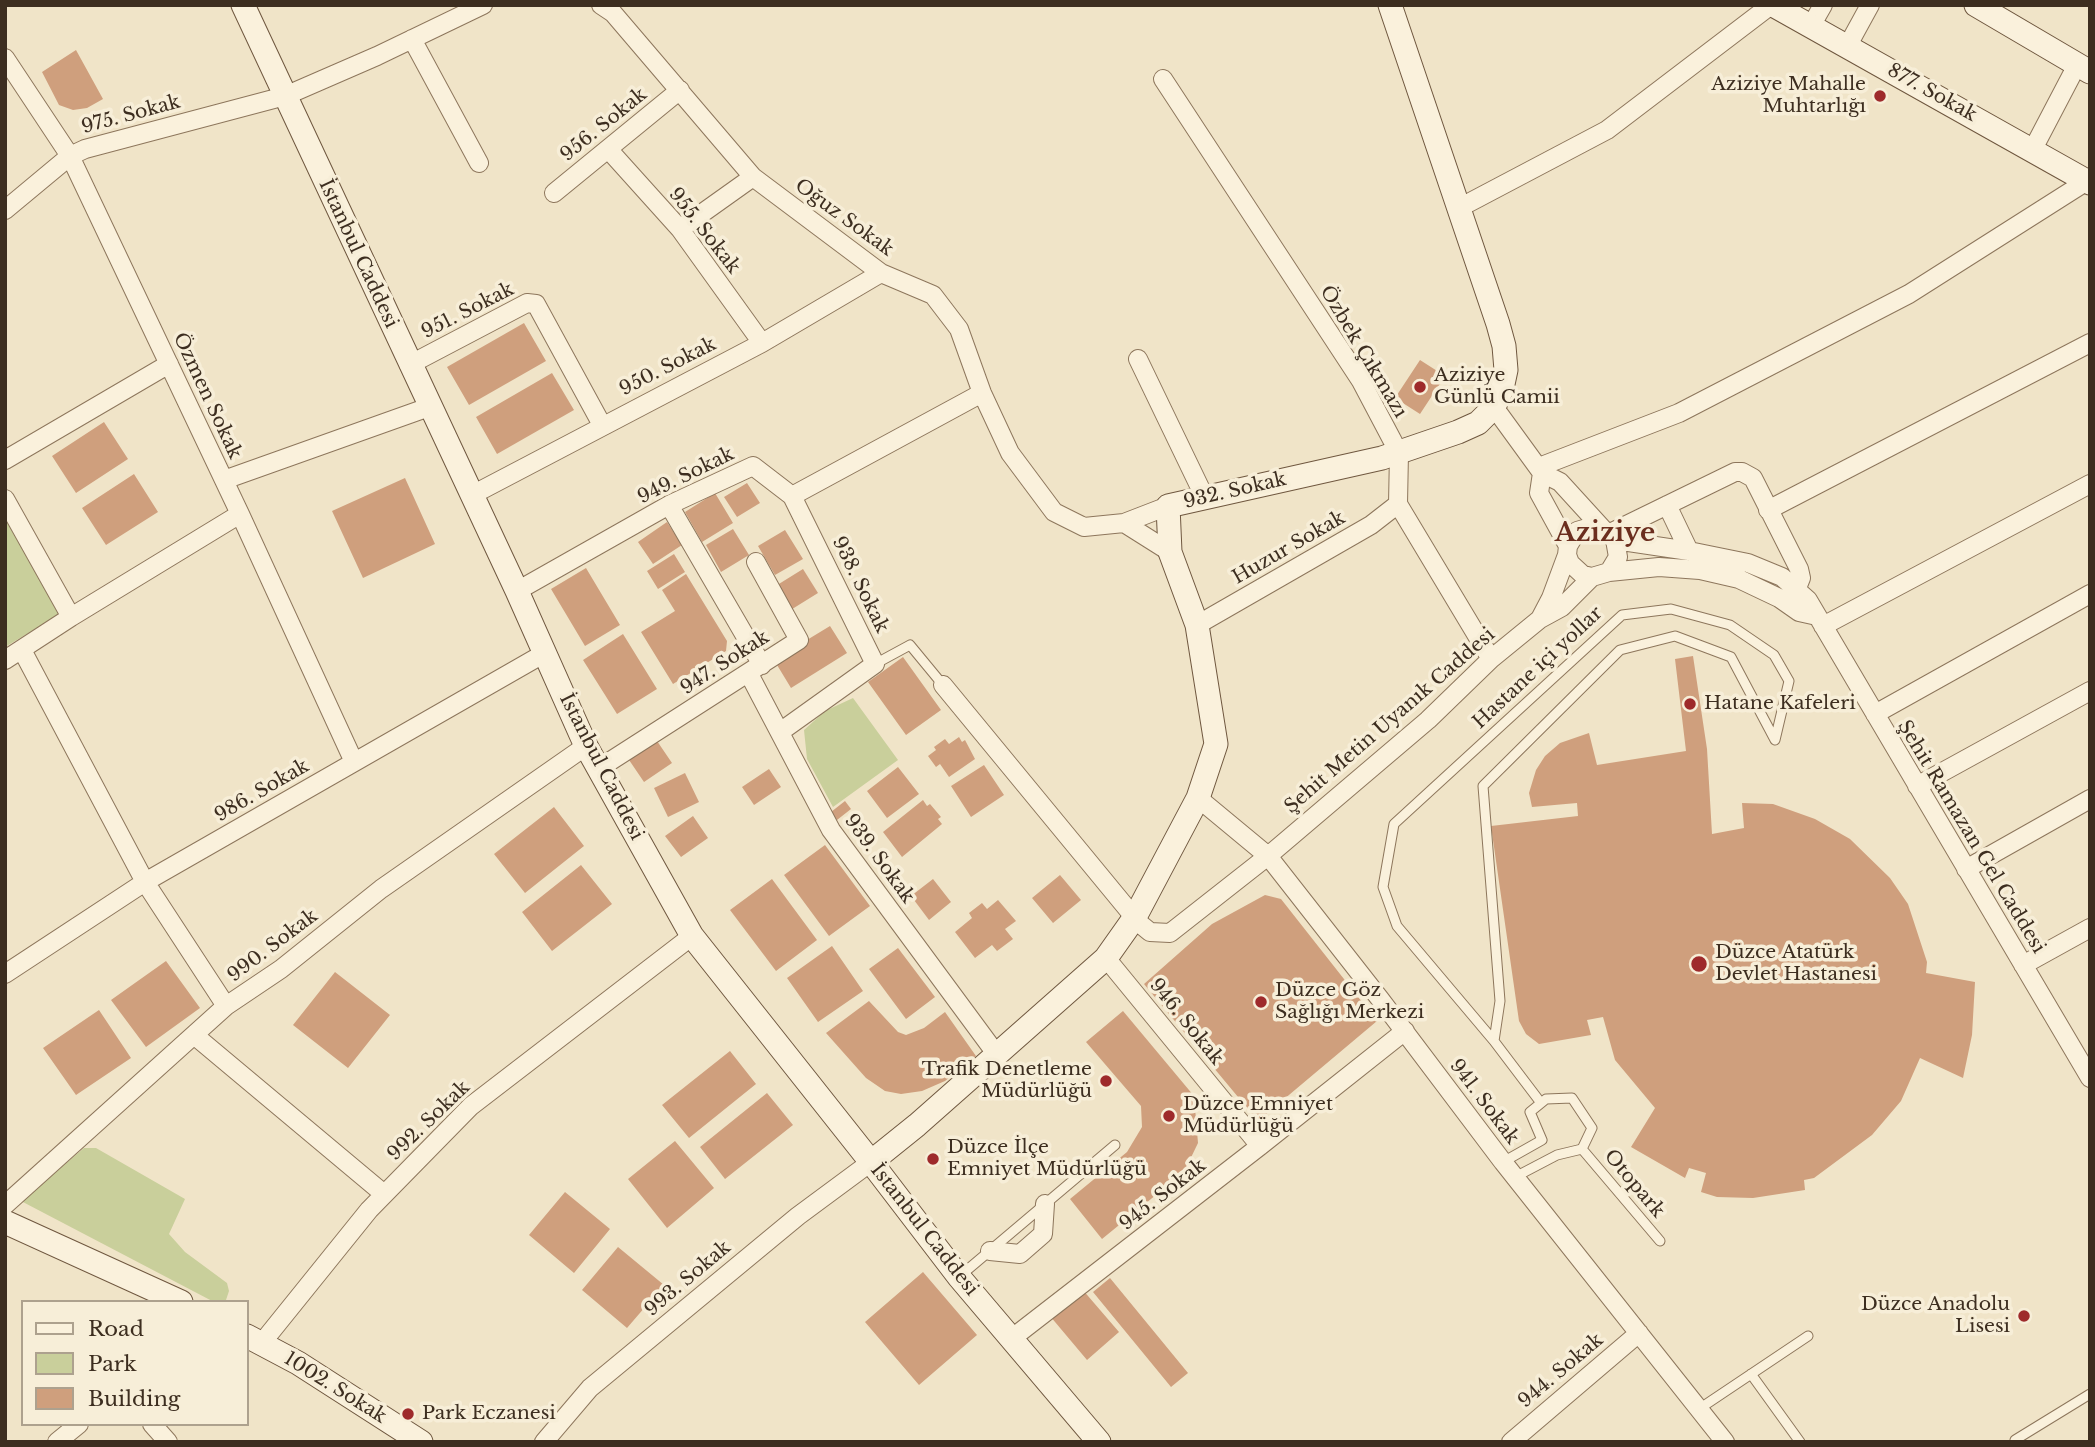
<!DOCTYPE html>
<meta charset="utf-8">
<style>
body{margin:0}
#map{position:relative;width:2095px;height:1447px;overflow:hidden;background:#f0e4c8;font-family:"Libre Baskerville",serif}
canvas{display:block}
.frame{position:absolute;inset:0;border:7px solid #3d2e20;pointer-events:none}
.legend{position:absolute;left:21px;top:1300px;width:228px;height:126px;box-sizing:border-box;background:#f7eed8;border:2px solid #ada18e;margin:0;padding:9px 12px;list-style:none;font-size:21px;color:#3d2e20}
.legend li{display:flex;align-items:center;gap:14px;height:35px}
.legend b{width:35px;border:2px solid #ada18e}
</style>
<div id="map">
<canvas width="2095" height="1447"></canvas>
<div class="frame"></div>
<ul class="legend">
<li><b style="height:9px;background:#faf1dc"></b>Road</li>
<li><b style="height:19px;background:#c9cf9b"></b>Park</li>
<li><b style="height:19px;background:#cf9f7d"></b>Building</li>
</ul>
</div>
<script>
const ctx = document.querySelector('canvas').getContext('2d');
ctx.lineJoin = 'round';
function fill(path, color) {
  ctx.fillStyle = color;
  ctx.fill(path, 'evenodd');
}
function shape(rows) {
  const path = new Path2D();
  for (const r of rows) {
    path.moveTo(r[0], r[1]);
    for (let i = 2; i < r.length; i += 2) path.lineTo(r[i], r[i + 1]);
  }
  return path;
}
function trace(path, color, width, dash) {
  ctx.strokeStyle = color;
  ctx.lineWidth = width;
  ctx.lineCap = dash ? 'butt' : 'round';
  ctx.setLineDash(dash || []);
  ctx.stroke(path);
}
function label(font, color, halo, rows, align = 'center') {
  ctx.font = font + ' "Libre Baskerville",serif';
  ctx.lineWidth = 7;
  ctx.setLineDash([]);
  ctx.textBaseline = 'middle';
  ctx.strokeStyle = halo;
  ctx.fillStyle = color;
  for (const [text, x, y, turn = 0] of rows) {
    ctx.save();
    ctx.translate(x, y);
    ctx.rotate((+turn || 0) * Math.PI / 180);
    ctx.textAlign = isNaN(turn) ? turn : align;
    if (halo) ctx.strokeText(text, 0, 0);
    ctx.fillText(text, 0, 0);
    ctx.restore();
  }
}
fill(shape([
 [5,517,62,613,5,647],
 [853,698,898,760,833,807,807,759,804,730,825,711],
 [84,1148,96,1148,185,1199,169,1234,185,1252,227,1283,229,1291,226,1300,214,1302,21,1201]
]), '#c9cf9b');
fill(shape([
 [76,50,103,99,87,108,73,110,59,105,42,72],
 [524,323,546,361,469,405,447,367],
 [1420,360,1445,376,1420,414,1395,398],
 [552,373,574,410,497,454,476,417],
 [104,422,128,459,76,493,52,456],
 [134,474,158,512,106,545,82,508],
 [405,478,435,544,363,578,332,511],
 [747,483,760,503,737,517,724,497],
 [715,493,733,523,702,542,685,512],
 [667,522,682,545,653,564,638,542],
 [733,529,749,555,721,572,706,545],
 [785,530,803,559,775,575,758,546],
 [674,554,685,572,658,589,647,571],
 [586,568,620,625,585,646,551,589],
 [803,569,818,593,789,611,774,587],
 [686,574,727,641,726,651,673,684,641,632,675,611,662,590],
 [830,626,847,653,791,688,774,660],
 [623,634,657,689,617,714,583,660],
 [1693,656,1707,749,1712,834,1744,828,1742,803,1773,804,1815,819,1850,839,1890,878,1908,904,1927,962,1926,973,1975,982,1972,1035,1963,1078,1920,1058,1901,1101,1872,1135,1814,1178,1804,1180,1805,1190,1753,1198,1717,1197,1701,1192,1706,1173,1689,1168,1685,1178,1631,1147,1655,1108,1615,1060,1603,1017,1587,1020,1591,1035,1539,1044,1526,1034,1519,1021,1491,826,1578,816,1577,803,1532,807,1529,793,1536,770,1545,756,1560,743,1589,733,1597,765,1686,751,1675,659],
 [903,657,941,710,906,735,868,682],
 [959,737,962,742,965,740,975,759,949,777,940,764,936,767,928,756,936,750,934,747,945,739,949,744],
 [655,738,672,763,644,782,627,757],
 [984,765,1004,795,971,817,951,786],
 [898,767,919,794,887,818,867,791],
 [769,769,781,787,754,805,742,787],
 [685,773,699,802,668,817,654,788],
 [923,800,927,806,930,804,941,817,938,819,942,824,902,857,883,832],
 [845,801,851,809,837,820,831,812],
 [554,807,584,846,525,893,494,854],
 [693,816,708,838,681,857,665,836],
 [825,845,870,906,829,936,784,875],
 [581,865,612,904,552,951,522,912],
 [1060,875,1081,900,1053,923,1032,898],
 [772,879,817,940,776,971,730,910],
 [933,879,951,902,929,920,911,896],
 [1265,895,1281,899,1377,1021,1258,1121,1144,984,1212,924],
 [998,900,1016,921,1005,929,1013,939,997,951,992,945,975,958,955,932,972,918,969,913,982,903,987,909],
 [832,946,863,991,818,1022,787,978],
 [898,948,935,997,906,1019,869,969],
 [166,961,200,1008,146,1047,111,1000],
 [335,972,390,1015,348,1068,293,1025],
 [869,1001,898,1032,906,1035,924,1028,945,1012,976,1056,945,1081,922,1091,901,1094,885,1091,866,1078,826,1033],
 [99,1010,131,1058,76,1095,43,1048],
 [1123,1011,1194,1096,1198,1143,1184,1172,1102,1239,1070,1199,1127,1152,1142,1127,1141,1106,1086,1042],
 [730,1051,756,1084,689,1138,662,1105],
 [767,1093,793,1125,725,1179,700,1147],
 [675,1141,714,1188,667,1228,628,1179],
 [565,1192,610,1229,574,1273,529,1235],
 [618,1247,664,1285,627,1328,582,1290],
 [923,1272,977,1335,919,1385,865,1322],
 [1110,1278,1188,1373,1171,1387,1093,1292],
 [1082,1289,1119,1332,1087,1360,1050,1316]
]), '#cf9f7d');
const lane = shape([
 [875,664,910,645,943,685],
 [1494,1041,1397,926,1383,887,1394,824,1622,615,1671,609,1730,625,1774,655,1789,681,1775,740],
 [1541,1103,1494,1041,1500,1001,1483,786,1620,650,1675,636,1731,657,1775,740],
 [1582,1149,1660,1241],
 [1503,1162,1542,1140,1530,1112,1546,1099,1572,1098,1592,1128,1582,1149,1557,1155,1515,1177],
 [960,1276,1115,1145],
 [1751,1374,1800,1442],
 [1699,1409,1808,1336],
 [2015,1440,2090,1394]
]);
const street = shape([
 [601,5,613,13,753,177,881,273,933,295,959,329,982,393,1010,453,1054,512,1084,527,1124,523,1170,552],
 [1811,26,1823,5],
 [412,39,479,163],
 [1847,47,1870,5],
 [5,58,70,156,240,514,354,762],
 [1163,79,1361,381,1399,453,1398,504,1491,659],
 [608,149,680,229,762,343],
 [2033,149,2077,65],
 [554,193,680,90],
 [1459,208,1607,130,1771,5],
 [5,210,70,156,85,149,285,96,377,56,483,5],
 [680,229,753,177],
 [1138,359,1205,498],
 [409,365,527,303,536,304,602,425],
 [1494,407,1542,473,1560,482,1602,528],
 [5,460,169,364],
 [1539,467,1679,413,1909,294,2087,181],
 [1542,473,1539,493,1568,546],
 [224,480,429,407],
 [472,495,762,343,881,273],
 [5,499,71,617],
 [669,505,762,665],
 [1667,505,1689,551],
 [1768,510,2090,343],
 [1124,523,1168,506],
 [1610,533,1735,472,1742,472,1753,478,1799,569,1801,578,1797,588],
 [1615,540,1689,551,1748,563,1782,577,1808,600,2090,1078],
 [1609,572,1618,557,1615,540,1602,528,1594,526,1577,531,1568,546,1567,555,1570,563,1583,575,1592,577,1609,572,1659,567,1700,570,1739,579,1779,598,1799,612,1817,616],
 [517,591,669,505,753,466,792,496,982,393],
 [1540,619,1551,598,1567,555],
 [1197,625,1371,525,1398,504],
 [1823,626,2090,484],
 [22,650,145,882,226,1006],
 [5,660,71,617,240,514],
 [749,674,831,830,997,1055],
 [943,685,1139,923,1150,932,1170,933,1268,856,1428,720,1491,659,1540,619,1562,607,1592,577],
 [1875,714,2090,594],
 [780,732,875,664,792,496],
 [598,769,799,640,756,562],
 [1917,786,2090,691],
 [1198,798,1268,856,1380,999,1503,1162,1725,1442],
 [1966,869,2090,799],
 [1106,958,1260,1146],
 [2023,965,2090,928],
 [5,974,145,882,545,653],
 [194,1035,384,1194],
 [5,1205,226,1006,281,969,381,889,586,746],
 [990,1251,1020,1254,1043,1234,1045,1204],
 [1011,1339,1260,1146,1405,1031],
 [261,1344,369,1210,471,1106,692,936],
 [152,1424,168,1442],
 [57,1442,79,1424],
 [544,1442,590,1388,798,1216,871,1162],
 [1511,1442,1639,1333]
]);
const secondary = shape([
 [243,5,517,591,586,746,692,936,871,1162,959,1277,1099,1442],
 [1773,5,2090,183],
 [1976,5,2090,72],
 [871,1162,917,1125,1106,958,1135,917,1198,798,1216,744,1197,625,1170,552,1168,506,1382,458,1458,432,1478,423,1494,407,1502,389,1506,370,1504,346,1498,324,1390,5],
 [5,1222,181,1302],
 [247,1336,298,1363,421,1442]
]);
trace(lane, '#8d765c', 11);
trace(street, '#8d765c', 20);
trace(secondary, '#6f573f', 25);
trace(lane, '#faf1dc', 9);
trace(street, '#faf1dc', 18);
trace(secondary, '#faf1dc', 23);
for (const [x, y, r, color] of [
 [1880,96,7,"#9e2a2b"],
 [1420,387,7,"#9e2a2b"],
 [1690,704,7,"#9e2a2b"],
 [1699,964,9,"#9e2a2b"],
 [1261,1002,7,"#9e2a2b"],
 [1106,1081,7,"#9e2a2b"],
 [1169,1116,7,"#9e2a2b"],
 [933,1159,7,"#9e2a2b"],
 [2024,1316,7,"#9e2a2b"],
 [408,1414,7,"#9e2a2b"]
]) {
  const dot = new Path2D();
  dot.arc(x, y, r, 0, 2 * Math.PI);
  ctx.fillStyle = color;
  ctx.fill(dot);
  trace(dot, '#f7eed8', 2.5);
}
label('19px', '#3d2e20', '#f7eed8', [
 ["Aziziye Mahalle",1866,85,"right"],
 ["Muhtarlığı",1866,107,"right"],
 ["Aziziye",1434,376],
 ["Günlü Camii",1434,398],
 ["Hatane Kafeleri",1704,704],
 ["Düzce Atatürk",1715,953],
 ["Devlet Hastanesi",1715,975],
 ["Düzce Göz",1275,991],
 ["Sağlığı Merkezi",1275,1013],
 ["Trafik Denetleme",1092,1070,"right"],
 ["Müdürlüğü",1092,1092,"right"],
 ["Düzce Emniyet",1183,1105],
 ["Müdürlüğü",1183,1127],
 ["Düzce İlçe",947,1148],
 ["Emniyet Müdürlüğü",947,1170],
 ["Düzce Anadolu",2010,1305,"right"],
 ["Lisesi",2010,1327,"right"],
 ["Park Eczanesi",422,1414]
], 'left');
label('19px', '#3d2e20', '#f7eed8', [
 ["877. Sokak",1932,93,29],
 ["975. Sokak",131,115,-15],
 ["956. Sokak",604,125,-39],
 ["Oğuz Sokak",844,218,36],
 ["955. Sokak",704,231,52],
 ["İstanbul Caddesi",358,254,65],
 ["951. Sokak",468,311,-27],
 ["Özbek Çıkmazı",1363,352,59],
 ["950. Sokak",668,367,-27],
 ["Özmen Sokak",207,396,65],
 ["949. Sokak",686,476,-26],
 ["932. Sokak",1235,491,-13],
 ["Huzur Sokak",1289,548,-30],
 ["938. Sokak",860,585,64],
 ["947. Sokak",725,663,-33],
 ["Hastane içi yollar",1538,668,-43],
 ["Şehit Metin Uyanık Caddesi",1390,721,-41],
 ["İstanbul Caddesi",601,767,63],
 ["986. Sokak",262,791,-30],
 ["Şehit Ramazan Gel Caddesi",1971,837,59],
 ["939. Sokak",879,859,54],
 ["990. Sokak",273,946,-37],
 ["946. Sokak",1186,1022,51],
 ["941. Sokak",1484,1102,53],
 ["992. Sokak",429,1121,-44],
 ["Otopark",1634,1184,50],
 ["945. Sokak",1163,1195,-38],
 ["İstanbul Caddesi",924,1230,52],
 ["993. Sokak",688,1279,-40],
 ["944. Sokak",1561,1371,-40],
 ["1002. Sokak",335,1388,32]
]);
label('bold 26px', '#6b2e1e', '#f7eed8', [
 ["Aziziye",1605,534]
]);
</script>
